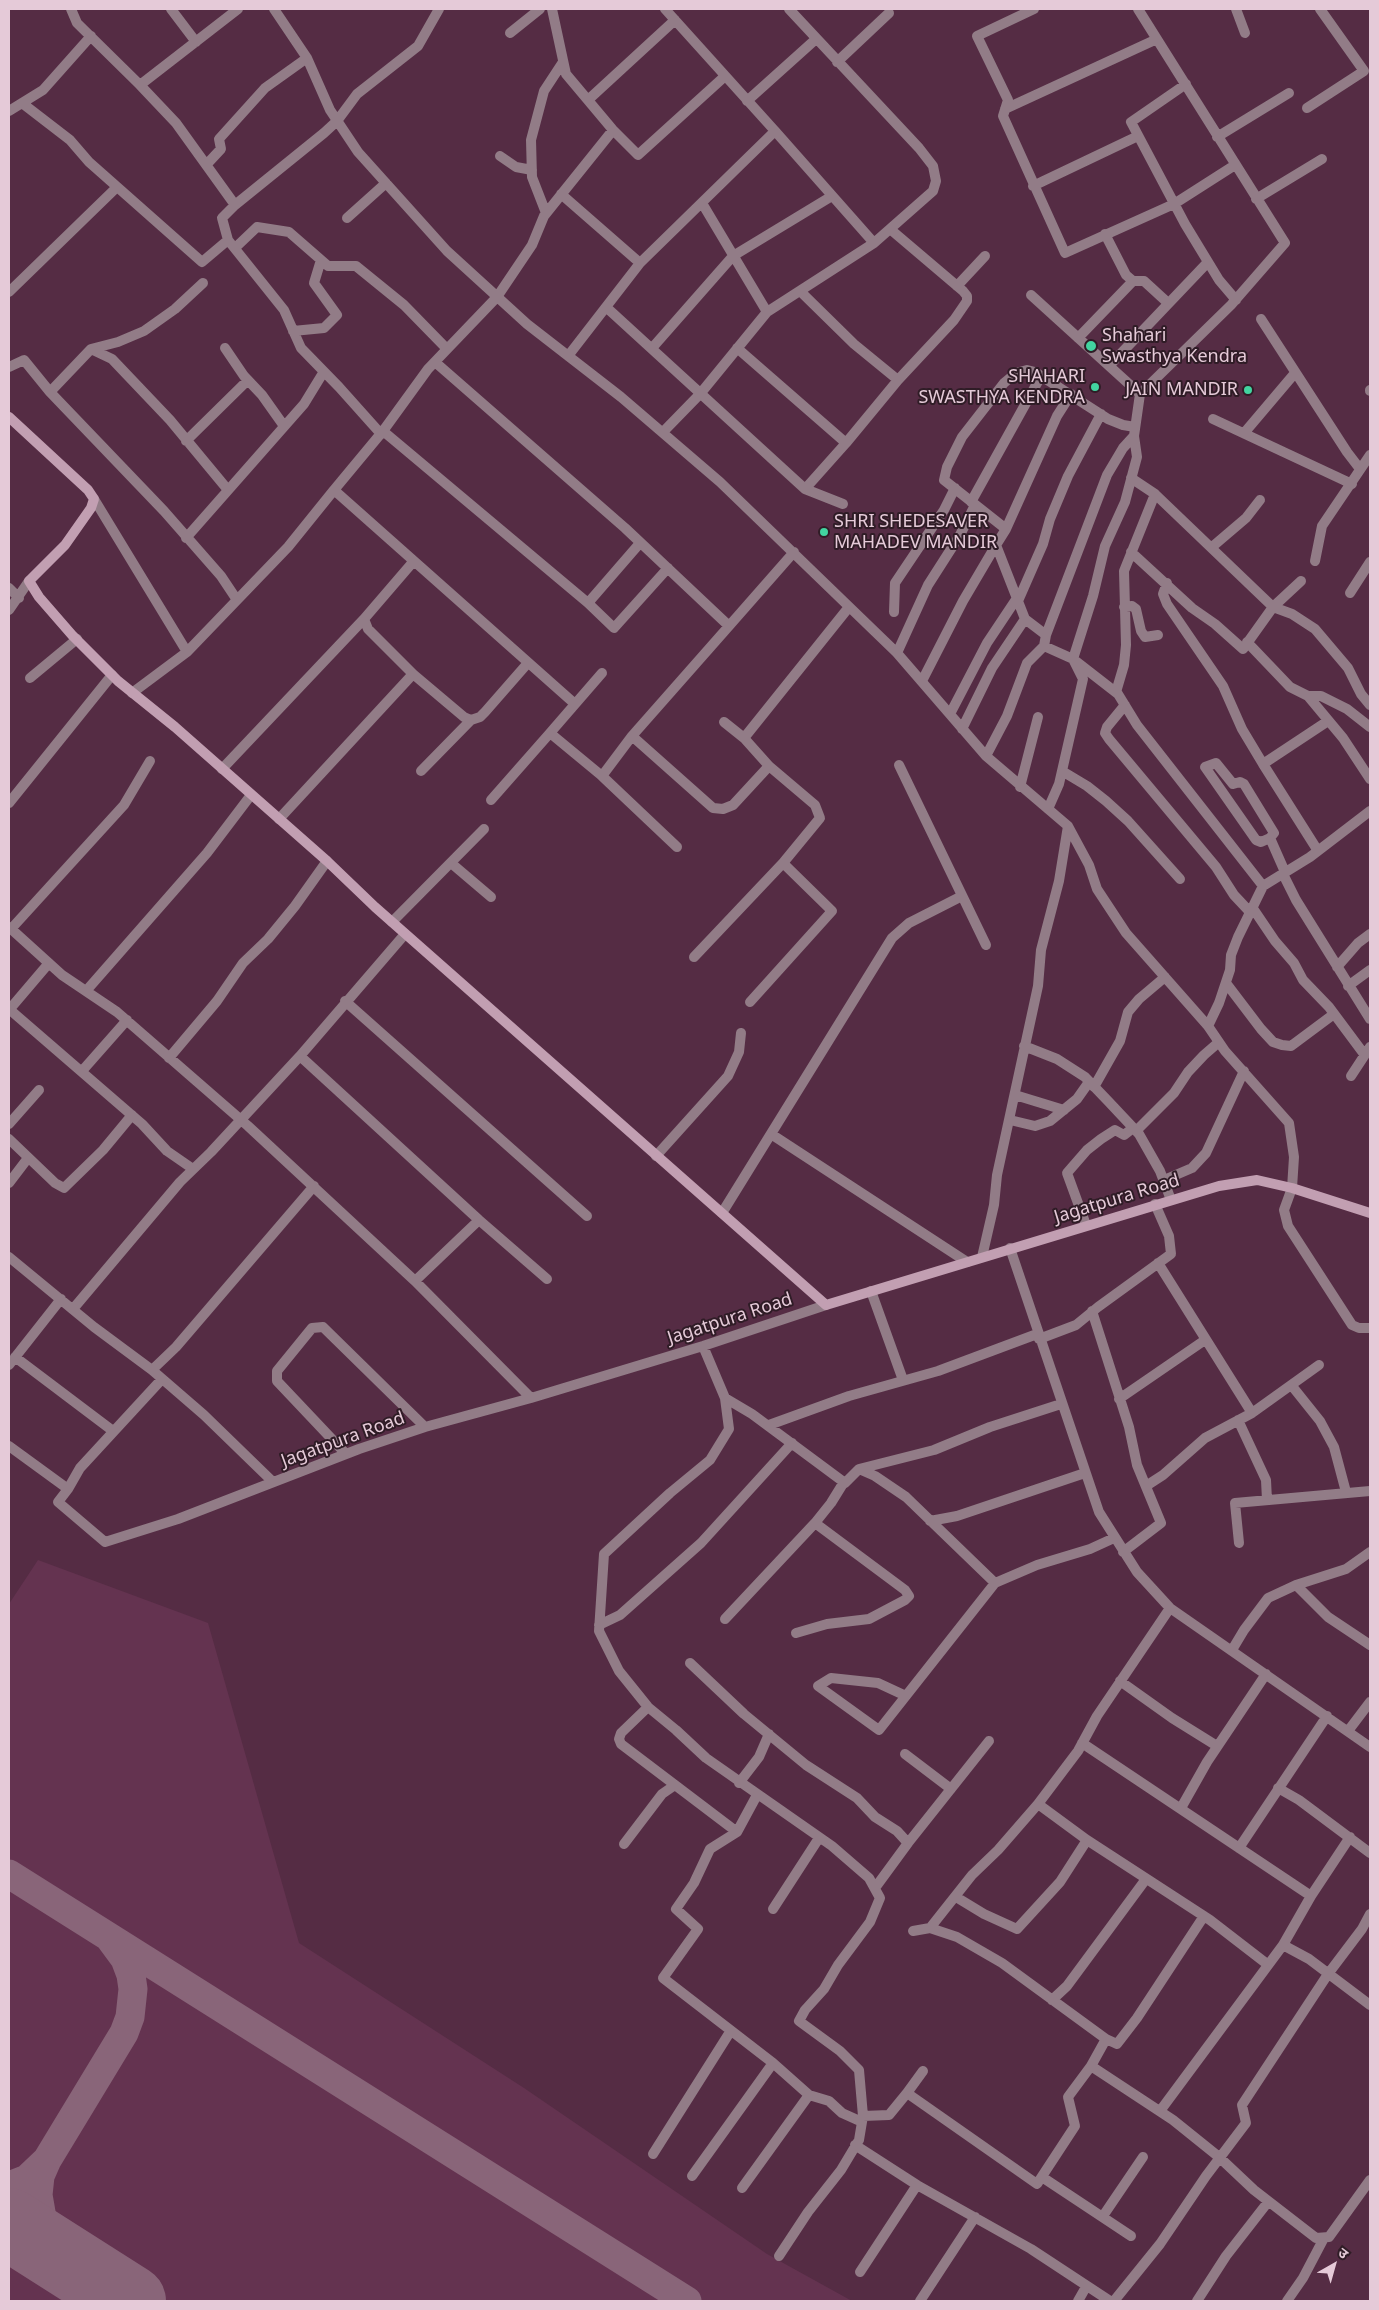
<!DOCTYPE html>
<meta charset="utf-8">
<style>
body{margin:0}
#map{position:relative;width:1379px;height:2310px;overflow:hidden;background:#552c44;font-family:"Noto Sans","Noto Sans Devanagari",sans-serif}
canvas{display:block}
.frame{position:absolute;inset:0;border:10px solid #e5cad8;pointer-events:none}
.north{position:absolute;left:1309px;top:2240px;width:50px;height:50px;-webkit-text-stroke:4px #2f1c26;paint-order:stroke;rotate:38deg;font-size:14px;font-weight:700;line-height:20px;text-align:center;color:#e5cad8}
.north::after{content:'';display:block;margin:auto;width:18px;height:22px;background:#e5cad8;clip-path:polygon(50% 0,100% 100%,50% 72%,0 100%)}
</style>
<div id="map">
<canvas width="1379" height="2310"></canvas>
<div class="frame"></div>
<div class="north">उ</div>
</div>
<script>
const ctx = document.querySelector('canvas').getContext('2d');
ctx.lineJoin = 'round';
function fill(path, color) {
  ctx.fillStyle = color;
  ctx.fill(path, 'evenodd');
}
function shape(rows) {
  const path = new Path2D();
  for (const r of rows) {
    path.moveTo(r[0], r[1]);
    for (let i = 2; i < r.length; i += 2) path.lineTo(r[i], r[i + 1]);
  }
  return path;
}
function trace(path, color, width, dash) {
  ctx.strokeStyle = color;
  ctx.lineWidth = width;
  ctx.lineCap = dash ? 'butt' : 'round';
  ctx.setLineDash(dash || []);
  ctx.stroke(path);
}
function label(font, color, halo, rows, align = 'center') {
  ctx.font = font + ' "Noto Sans",sans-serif';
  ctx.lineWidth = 4;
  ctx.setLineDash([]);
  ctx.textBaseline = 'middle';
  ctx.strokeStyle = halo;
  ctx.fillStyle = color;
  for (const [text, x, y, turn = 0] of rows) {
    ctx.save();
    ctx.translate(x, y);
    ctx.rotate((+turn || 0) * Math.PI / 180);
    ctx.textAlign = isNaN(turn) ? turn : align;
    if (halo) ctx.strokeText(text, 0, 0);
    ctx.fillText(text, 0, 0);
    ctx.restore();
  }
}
fill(shape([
 [38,1560,208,1623,299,1943,524,2088,767,2254,852,2301,9,2301,9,1604]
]), '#643350');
trace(shape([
 [9,1874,687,2301],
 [47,2160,40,2176,38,2195,42,2218,51,2235,73,2257,131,2301],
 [9,2186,27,2179,47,2160,124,2033,130,2017,133,1989,131,1975,125,1959,111,1940]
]), '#896579', 29);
trace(shape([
 [9,2224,130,2301]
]), '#896579', 72);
trace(shape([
 [71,9,77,23,140,85,238,9],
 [171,9,196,42],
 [274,9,307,58,330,110,358,152,447,251,527,324,621,397,720,482,897,653,986,756,1068,826,1089,865,1097,889,1126,933,1208,1026,1225,1051,1289,1123,1294,1157,1292,1188,1284,1210,1288,1226,1352,1325,1359,1328,1370,1328],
 [552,9,566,74,613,130,638,155,724,77],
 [665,9,775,131],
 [1034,9,977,36,1008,100,1003,116,1065,253,1174,204,1235,165],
 [1236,9,1245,33],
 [510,33,540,9],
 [837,62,889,13],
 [1186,84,1131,122,1185,224,1219,280,1236,300],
 [140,85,176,123,235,205,324,133,337,121,357,94,418,46,439,9],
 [588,100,675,20],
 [747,101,816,39],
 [22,103,70,140,89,162,202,262,228,240,284,310,301,348,339,387,381,434],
 [1307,108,1364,71,1320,9],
 [1005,109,1157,39],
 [9,111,43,90,91,36],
 [1217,137,1289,93],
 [500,156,516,167,532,170],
 [207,164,221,149,219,139,265,88,307,58],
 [1033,186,1138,136],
 [561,194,640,263],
 [1256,199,1322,159],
 [702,203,767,312],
 [546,213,532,177,531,140,544,91,563,62],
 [347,218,386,183],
 [1105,234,1126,275,1133,281,1144,281,1168,303],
 [228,240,222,218,235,205],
 [235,248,257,227,289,232,328,266,356,266,404,305,447,349],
 [957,286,985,256],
 [800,291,854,344,898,380],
 [9,292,117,187],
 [1031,295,1140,394],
 [606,307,805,489,843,504],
 [1261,319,1347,452,1360,469],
 [293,331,324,328,337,315,314,283,321,260],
 [1078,338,1133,281],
 [653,347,733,256,832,196],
 [225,348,244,376,262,395,284,426],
 [737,348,846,443,805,489],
 [91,349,118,342,144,331,175,309,203,283],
 [568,356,640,263,775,131,874,243],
 [435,362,625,528,729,626,794,552],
 [1109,366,1208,262],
 [9,367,24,360,50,392,164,511,221,576,237,600],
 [1370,391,1370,390],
 [50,392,91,349,112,359,170,420,228,490],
 [1213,419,1352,484],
 [1135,427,1123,425,1108,419,1035,372,1027,370,1016,373,1004,383,962,437,947,467,944,480,1006,529,996,545,1025,619,1046,635,1044,646,1073,659,1118,694,1137,725,1263,886],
 [383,431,588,603,614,628,668,568],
 [663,432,700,394,767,312,874,243,933,191,936,181,933,166,919,148,789,9],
 [1245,432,1295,373],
 [186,441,248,380],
 [846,443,898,380,954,320,967,301,967,296,963,291,890,229],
 [1131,478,1155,494,1273,607,1292,614,1315,629,1348,668,1361,694,1370,705],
 [334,490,383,431,428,369,497,297,532,245,544,216,613,130],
 [94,499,187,652],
 [971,502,1041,376],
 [1006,529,1057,416,1071,394],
 [186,538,304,404,323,373],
 [1212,547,1246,518,1260,500],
 [1131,552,1192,608,1215,624,1243,649,1273,607,1301,581],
 [1315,561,1322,526,1370,455],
 [413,562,364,619,368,629,413,674,464,717,471,720,480,717,485,712,527,664],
 [1167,583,1163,594,1167,604,1223,686,1242,729,1263,764],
 [9,588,19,598],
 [1350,593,1370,562],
 [1018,601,1043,544,1050,519,1068,476,1101,414],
 [588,603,640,543],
 [1124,607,1132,606,1136,609,1141,631,1145,637,1158,635],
 [9,610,29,581],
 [894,612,895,583,944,510,955,488],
 [1046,635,1107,475,1123,448,1134,436],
 [1247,642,1290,687,1308,696,1321,696,1347,709,1370,727],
 [897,653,928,585,960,535,975,505],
 [30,678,77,639],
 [922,681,963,601,996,545],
 [1116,692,1124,665,1126,645,1124,571,1155,494],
 [132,693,187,652,288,547,334,490,575,704],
 [1308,696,1343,738,1370,779],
 [1125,705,1107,727,1105,733,1109,739,1216,867,1234,895,1249,911],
 [950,714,987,643,1017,598],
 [724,722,744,738],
 [962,729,992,668,1025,619],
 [632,736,713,808,723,809,733,805,769,766],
 [986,756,1007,716,1027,663,1044,646],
 [899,765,986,945],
 [222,769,364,619],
 [421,771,471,720],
 [1062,771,1087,786,1106,801,1128,821,1180,879],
 [602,776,550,733,602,673],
 [1020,787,1038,717],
 [491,800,550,733],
 [9,803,112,675],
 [1048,809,1059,784,1083,679,1073,659,1093,596,1105,546,1125,502,1137,457,1134,436,1140,394,1231,305,1285,243,1138,9],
 [279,819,413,674],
 [1270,838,1261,842,1256,840,1205,767,1216,763,1233,784,1240,782,1244,784,1274,833,1270,838,1285,872],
 [677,847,602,776,632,736,729,626],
 [1318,851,1263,764,1328,721],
 [451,863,491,897],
 [1283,874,1296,900,1370,1019],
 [1252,907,1275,941,1294,963,1303,980,1329,1007,1364,1054],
 [392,922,484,829],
 [9,927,62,975,117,1012,248,1126,415,1281,531,1398],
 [11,929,124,805,150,761],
 [694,957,783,863,820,818,815,805,769,766,744,738,849,607],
 [1337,967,1358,943,1370,934],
 [1226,983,1261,1029,1273,1042,1282,1045,1291,1046,1334,1014],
 [1348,986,1370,970],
 [86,991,207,853,251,795],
 [345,1001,587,1216],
 [750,1002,832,911,783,863],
 [9,1009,142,1124,167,1151,193,1169],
 [9,1010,49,963],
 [1208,1026,1219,1003,1230,970,1231,955,1238,937,1263,886,1310,857,1370,811],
 [1024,1046,1057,1059,1085,1077,1108,1101,1139,1134,1160,1171,1171,1200],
 [300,1056,405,934],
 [169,1058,217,1001,243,963,268,939,295,906,327,861],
 [82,1071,127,1020],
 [1351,1076,1370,1047],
 [1094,1087,1120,1041,1128,1012,1139,999,1165,977],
 [1015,1095,1064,1110],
 [1010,1120,1035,1126,1050,1121,1077,1099,1089,1082],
 [9,1124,39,1090],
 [1136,1131,1174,1093,1188,1072,1204,1055,1219,1042],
 [771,1134,967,1262],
 [9,1139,55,1183,64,1188,103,1150,132,1115],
 [656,1156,728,1076,739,1052,741,1033],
 [1164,1180,1192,1168,1206,1153,1244,1071],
 [9,1183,28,1158],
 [722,1213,892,938,909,923,962,896],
 [1086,1225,1067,1173,1087,1150,1101,1139,1115,1130,1124,1135,1133,1128],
 [1010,1248,1099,1512,1137,1572,1170,1608,1370,1747],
 [9,1257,94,1327,152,1370,204,1415,273,1482],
 [982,1257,994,1205,997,1175,1038,986,1041,950,1059,881,1068,826],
 [415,1281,479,1220],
 [871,1291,903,1380],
 [73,1309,180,1182,211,1152,300,1056,479,1220,547,1279],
 [1092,1311,1129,1427,1137,1465,1161,1523,1123,1552],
 [1039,1339,1076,1325,1098,1307,1171,1254,1169,1236,1155,1204],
 [703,1346,725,1398,752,1414,845,1483,859,1469,875,1476,906,1497,995,1583,1037,1565,1090,1549,1114,1538],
 [15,1357,113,1431],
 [9,1365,61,1299],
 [152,1370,176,1347,314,1186],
 [1292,1386,1320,1421,1334,1447,1346,1492],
 [725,1398,729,1429,710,1460,670,1493,604,1554,599,1631,619,1671,648,1707,676,1730,706,1758,832,1846,869,1878,880,1898,870,1922,838,1965,824,1989,805,2010,799,2021,840,2051,859,2070,863,2116,859,2140,841,2170,808,2212,779,2256],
 [1119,1399,1205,1340],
 [1252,1413,1319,1365],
 [1238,1420,1266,1480,1267,1500],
 [769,1425,849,1396,938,1371,1037,1334],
 [9,1446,68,1489,58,1502,105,1542,178,1519,359,1449,425,1427,531,1398,703,1346,826,1305],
 [346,1454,277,1381,277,1371,312,1328,323,1327,425,1427],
 [859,1469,934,1450,990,1427,1061,1404],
 [1146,1486,1163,1475,1205,1438,1252,1413,1158,1263],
 [68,1489,80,1468,162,1379],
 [930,1521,957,1516,1085,1473],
 [1239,1543,1235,1503,1370,1491],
 [1296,1585,1328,1617,1370,1645],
 [725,1619,815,1523,831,1503,844,1482],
 [599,1625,620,1615,701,1543,792,1443],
 [796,1633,827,1624,869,1619,905,1600,909,1596,905,1590,815,1523],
 [1232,1650,1244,1630,1268,1598,1296,1585,1346,1569,1370,1552],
 [690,1663,744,1714,806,1765,857,1798,875,1817,897,1831,908,1843],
 [1120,1681,1172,1718,1217,1746],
 [906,1696,878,1683,831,1678,818,1686,879,1730,995,1583],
 [648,1707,621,1733,619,1739,621,1744,737,1832],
 [1348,1731,1370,1702],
 [1082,1743,1311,1896],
 [905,1754,951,1789],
 [739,1783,759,1757,769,1734],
 [1278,1788,1299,1800,1370,1853],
 [1038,1804,1087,1840,1210,1920,1267,1964],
 [1181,1808,1207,1762,1266,1674],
 [1350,1837,1311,1896,1283,1945,1309,1959,1370,2005],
 [624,1844,662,1794,675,1785],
 [1239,1848,1327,1716],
 [875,1888,908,1843,989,1741],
 [956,1897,984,1914,1017,1929,1060,1882,1087,1840],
 [773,1909,819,1838],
 [930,1928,972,1875,998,1850,1038,1804,1078,1751,1097,1716,1170,1608],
 [913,1931,930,1928,957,1937,1002,1963,1106,2039],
 [1052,2000,1067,1986,1146,1879],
 [773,2063,809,2095],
 [1091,2066,1106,2039,1117,2044,1137,2018,1204,1916],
 [907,2093,923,2071],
 [1160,2111,1283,1945],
 [863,2116,889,2115,907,2093,1037,2184,1075,2126,1068,2097,1091,2066,1173,2120,1219,2157,1254,2190,1316,2238,1329,2237,1370,2180],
 [855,2145,917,2185,1031,2249,1110,2301],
 [653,2154,730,2032],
 [692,2176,773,2063,663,1978,698,1929,676,1909,694,1883,710,1849,737,1832,757,1795],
 [1042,2177,1131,2236],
 [742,2188,809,2095,829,2101,842,2113,862,2122],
 [1103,2216,1143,2157],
 [860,2272,917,2185],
 [920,2301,975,2217],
 [1078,2301,1086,2287],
 [1114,2301,1160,2244,1206,2176,1246,2123,1242,2105,1328,1974,1362,1929,1370,1914],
 [1197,2301,1226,2256,1268,2202],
 [1287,2301,1303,2278,1324,2238]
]), '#927c87', 10);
trace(shape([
 [9,417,88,490,94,499,91,508,65,545,29,581,39,597,72,635,118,681,175,727,327,861,375,907,826,1305,1219,1186,1257,1180,1292,1188,1370,1213]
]), '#c29fb2', 10);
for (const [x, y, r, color] of [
 [1091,346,6,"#42d4a0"],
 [1095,387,5,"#42d4a0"],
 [1248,390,5,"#42d4a0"],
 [824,532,5,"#42d4a0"]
]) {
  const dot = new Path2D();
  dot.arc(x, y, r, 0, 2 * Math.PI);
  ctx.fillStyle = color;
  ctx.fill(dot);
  trace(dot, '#2f1c26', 2);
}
label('18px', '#e5cad8', '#2f1c26', [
 ["Shahari",1102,336],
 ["Swasthya Kendra",1102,357],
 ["SHAHARI",1085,377,"right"],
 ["SWASTHYA KENDRA",1085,398,"right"],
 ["JAIN MANDIR",1238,390,"right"],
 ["SHRI SHEDESAVER",834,522],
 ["MAHADEV MANDIR",834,543]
], 'left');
label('18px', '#e5cad8', '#2f1c26', [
 ["Jagatpura Road",1117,1199,-17],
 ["Jagatpura Road",730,1319,-18],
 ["Jagatpura Road",343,1440,-20]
]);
</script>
